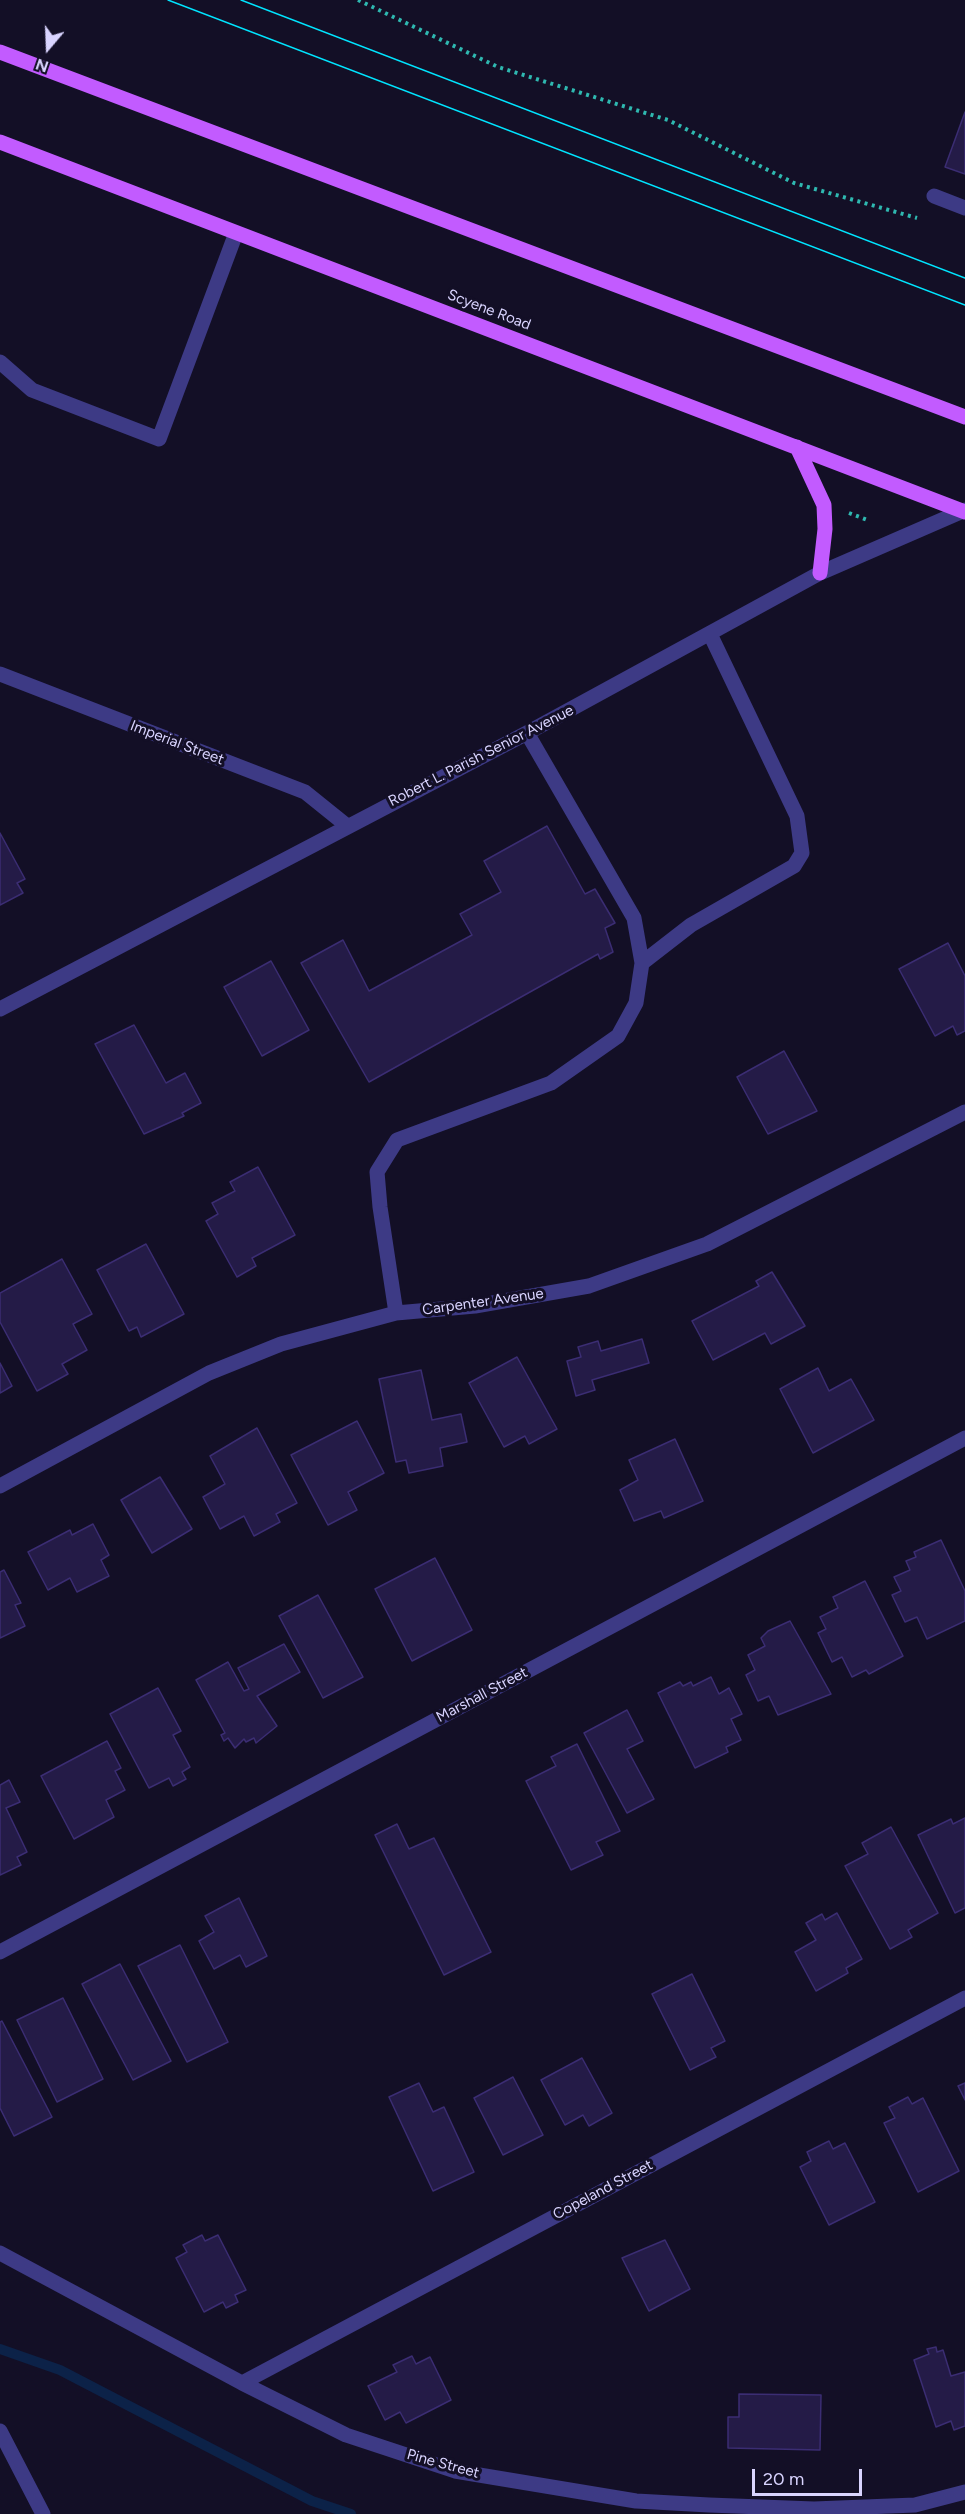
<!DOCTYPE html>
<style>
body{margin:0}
#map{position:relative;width:965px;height:2514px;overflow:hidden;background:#130f26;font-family:Figtree,sans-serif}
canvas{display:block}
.north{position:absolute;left:18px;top:18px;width:60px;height:60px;-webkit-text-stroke:4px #130f26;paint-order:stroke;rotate:199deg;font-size:16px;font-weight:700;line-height:24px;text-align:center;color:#d9d4ff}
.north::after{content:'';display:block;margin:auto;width:21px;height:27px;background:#d9d4ff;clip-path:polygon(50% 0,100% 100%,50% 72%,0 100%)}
.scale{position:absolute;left:752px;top:2469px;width:110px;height:27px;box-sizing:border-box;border:3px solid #d9d4ff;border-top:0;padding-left:8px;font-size:18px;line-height:21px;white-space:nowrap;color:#d9d4ff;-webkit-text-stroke:4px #130f26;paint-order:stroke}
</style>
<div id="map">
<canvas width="965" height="2514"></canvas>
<div class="north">N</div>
<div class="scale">20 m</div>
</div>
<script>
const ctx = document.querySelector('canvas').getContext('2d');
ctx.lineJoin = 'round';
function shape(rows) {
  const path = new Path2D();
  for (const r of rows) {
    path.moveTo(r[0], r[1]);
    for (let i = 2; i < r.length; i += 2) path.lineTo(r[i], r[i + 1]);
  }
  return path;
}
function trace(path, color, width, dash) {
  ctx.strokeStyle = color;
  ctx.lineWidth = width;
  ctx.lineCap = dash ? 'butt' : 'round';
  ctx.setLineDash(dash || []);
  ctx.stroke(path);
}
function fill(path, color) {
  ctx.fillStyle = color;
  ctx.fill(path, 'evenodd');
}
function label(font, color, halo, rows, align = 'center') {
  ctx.font = font + ' Figtree,sans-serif';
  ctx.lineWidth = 6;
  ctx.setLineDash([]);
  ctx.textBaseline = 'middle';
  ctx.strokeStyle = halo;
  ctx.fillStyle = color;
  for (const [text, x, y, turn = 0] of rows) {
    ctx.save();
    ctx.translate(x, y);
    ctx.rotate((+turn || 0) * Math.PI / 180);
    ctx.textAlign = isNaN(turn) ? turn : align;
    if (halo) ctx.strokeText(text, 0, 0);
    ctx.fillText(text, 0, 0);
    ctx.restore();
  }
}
trace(shape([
 [0,2349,60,2370,312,2501,351,2514]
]), '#0c2248', 10);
const building = shape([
 [965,112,965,174,945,167,965,112],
 [547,826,585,894,595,889,615,923,605,928,613,952,600,959,598,954,369,1082,301,963,343,940,369,991,472,935,460,914,501,892,484,861,547,826],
 [0,833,25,879,17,883,23,893,0,905,0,833],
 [948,943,965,976,965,1031,957,1035,953,1026,935,1036,899,969,948,943],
 [271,961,309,1030,262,1056,224,987,271,961],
 [134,1025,166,1083,185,1073,201,1103,182,1113,184,1116,144,1134,95,1044,134,1025],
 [784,1051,817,1111,768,1134,737,1077,784,1051],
 [258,1167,295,1235,252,1258,256,1266,237,1277,206,1221,218,1214,212,1203,235,1191,230,1182,258,1167],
 [146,1244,184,1314,141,1337,137,1327,129,1331,97,1270,146,1244],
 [62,1259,92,1314,73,1324,87,1350,62,1364,68,1374,37,1391,0,1322,0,1293,62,1259],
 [772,1272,805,1326,771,1344,765,1333,713,1360,692,1321,759,1286,756,1281,772,1272],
 [642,1339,649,1363,592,1380,595,1390,576,1396,567,1361,581,1357,578,1347,598,1341,601,1351,642,1339],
 [517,1357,557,1429,529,1444,525,1436,504,1447,469,1383,517,1357],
 [0,1363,12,1386,0,1393,0,1363],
 [818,1368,829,1391,851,1379,874,1420,813,1453,780,1389,818,1368],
 [421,1370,432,1420,461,1414,467,1442,440,1448,443,1466,409,1473,406,1460,396,1462,379,1379,421,1370],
 [357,1421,384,1473,348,1492,357,1510,328,1525,291,1455,357,1421],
 [257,1428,297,1503,276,1514,280,1522,254,1536,244,1516,220,1529,203,1497,225,1484,210,1456,257,1428],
 [675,1439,703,1501,664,1518,661,1511,634,1521,620,1490,638,1480,629,1460,675,1439],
 [160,1477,192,1529,152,1553,121,1500,160,1477],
 [93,1524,109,1555,101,1560,109,1576,77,1592,70,1578,48,1590,28,1552,70,1530,72,1535,93,1524],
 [941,1540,965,1591,965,1621,927,1639,917,1617,905,1622,892,1595,901,1591,894,1577,910,1570,906,1561,916,1557,914,1552,941,1540],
 [435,1558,472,1630,412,1661,375,1589,435,1558],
 [4,1570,21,1603,15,1605,25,1626,0,1638,0,1572,4,1570],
 [865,1581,903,1656,869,1674,866,1670,852,1677,842,1657,832,1662,818,1633,826,1629,820,1617,838,1608,833,1597,865,1581],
 [318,1595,363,1677,323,1698,279,1616,318,1595],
 [790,1621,831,1694,778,1715,769,1696,758,1701,746,1675,755,1670,748,1655,765,1646,761,1638,768,1631,790,1621],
 [284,1644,300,1672,257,1696,277,1726,256,1743,254,1738,246,1742,244,1739,235,1748,228,1738,224,1741,221,1735,225,1733,196,1680,228,1662,244,1691,249,1689,238,1668,284,1644],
 [711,1677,719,1694,729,1688,742,1714,731,1719,741,1740,726,1747,728,1752,695,1768,658,1693,680,1682,683,1686,691,1682,693,1686,711,1677],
 [158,1688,181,1731,173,1735,190,1767,182,1772,186,1779,173,1786,169,1778,149,1788,110,1714,158,1688],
 [627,1710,643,1741,627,1749,654,1799,627,1813,584,1733,627,1710],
 [107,1741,121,1768,115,1771,125,1790,106,1800,114,1817,74,1839,41,1776,107,1741],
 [577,1744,620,1831,596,1842,603,1855,571,1870,526,1781,556,1766,551,1757,577,1744],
 [9,1780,20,1802,6,1808,27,1852,17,1857,21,1865,0,1875,0,1785,9,1780],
 [965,1818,965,1908,955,1913,918,1835,951,1819,953,1824,965,1818],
 [397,1824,409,1849,434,1838,491,1952,444,1975,375,1835,397,1824],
 [891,1827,938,1913,908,1930,912,1937,890,1949,845,1866,868,1854,862,1843,891,1827],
 [239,1898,267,1956,246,1967,240,1955,214,1969,199,1941,214,1932,205,1916,239,1898],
 [837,1913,862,1959,846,1968,848,1973,816,1991,795,1952,816,1940,806,1923,822,1914,825,1920,837,1913],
 [180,1945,228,2042,187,2062,138,1966,180,1945],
 [120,1964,171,2061,133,2080,82,1984,120,1964],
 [692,1974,725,2041,711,2048,716,2057,690,2070,652,1994,692,1974],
 [63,1998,103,2079,57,2102,17,2020,63,1998],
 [2,2021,52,2117,14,2136,0,2108,0,2022,2,2021],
 [582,2058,612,2113,589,2126,583,2115,565,2125,541,2080,582,2058],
 [513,2077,543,2135,503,2155,474,2098,513,2077],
 [419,2083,433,2112,444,2107,474,2172,433,2191,389,2097,419,2083],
 [965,2083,965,2100,958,2086,965,2083],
 [908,2097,912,2104,923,2098,959,2171,918,2192,884,2123,895,2118,889,2107,908,2097],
 [829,2141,833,2149,845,2143,875,2202,829,2225,800,2167,811,2161,807,2152,829,2141],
 [202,2235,205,2241,218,2235,246,2290,235,2295,238,2302,226,2308,223,2302,204,2312,176,2258,187,2252,183,2245,202,2235],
 [665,2240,690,2289,649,2311,622,2258,665,2240],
 [936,2347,937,2352,943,2350,951,2376,965,2372,965,2426,954,2430,951,2421,936,2427,914,2360,929,2354,927,2349,936,2347],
 [412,2356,416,2364,430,2357,451,2400,406,2423,400,2412,385,2420,368,2386,397,2372,393,2365,412,2356],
 [739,2394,821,2395,820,2450,728,2448,728,2417,739,2417,739,2394]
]);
fill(building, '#241b47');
trace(building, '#3b2d73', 1.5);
trace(shape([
 [358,0,498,67,668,120,794,183,917,218],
 [849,513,870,521]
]), '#2fb8b0', 4, [3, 4.5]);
trace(shape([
 [934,196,965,208],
 [0,362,32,390,159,439,236,233],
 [0,674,305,792,346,825],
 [642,963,691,925,794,866,802,853,797,816,710,634],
 [0,1009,527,733,820,573,965,510],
 [396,1313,380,1207,377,1172,397,1140,551,1083,618,1036,636,1003,642,963,634,918,527,733],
 [0,1486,209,1373,281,1344,396,1313,475,1306,589,1286,707,1244,965,1112],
 [0,1952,965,1438],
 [0,2253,242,2383,346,2435,455,2471,636,2501,709,2505,814,2509,915,2505,965,2492],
 [242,2383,965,1998],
 [0,2431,43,2514]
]), '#3d3a85', 15);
trace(shape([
 [0,52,965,417],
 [0,142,965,512],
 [797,447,824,505,825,529,820,573]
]), '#c25bff', 15);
trace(shape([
 [168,0,965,305],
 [241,0,965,278]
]), '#00e5ff', 1.5);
label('15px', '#d9d4ff', '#130f26', [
 ["Scyene Road",489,310,21],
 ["Imperial Street",177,743,21],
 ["Robert L. Parish Senior Avenue",481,756,-27],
 ["Carpenter Avenue",483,1302,-8],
 ["Marshall Street",482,1695,-28],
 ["Copeland Street",603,2190,-28],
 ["Pine Street",443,2464,15]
]);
</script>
